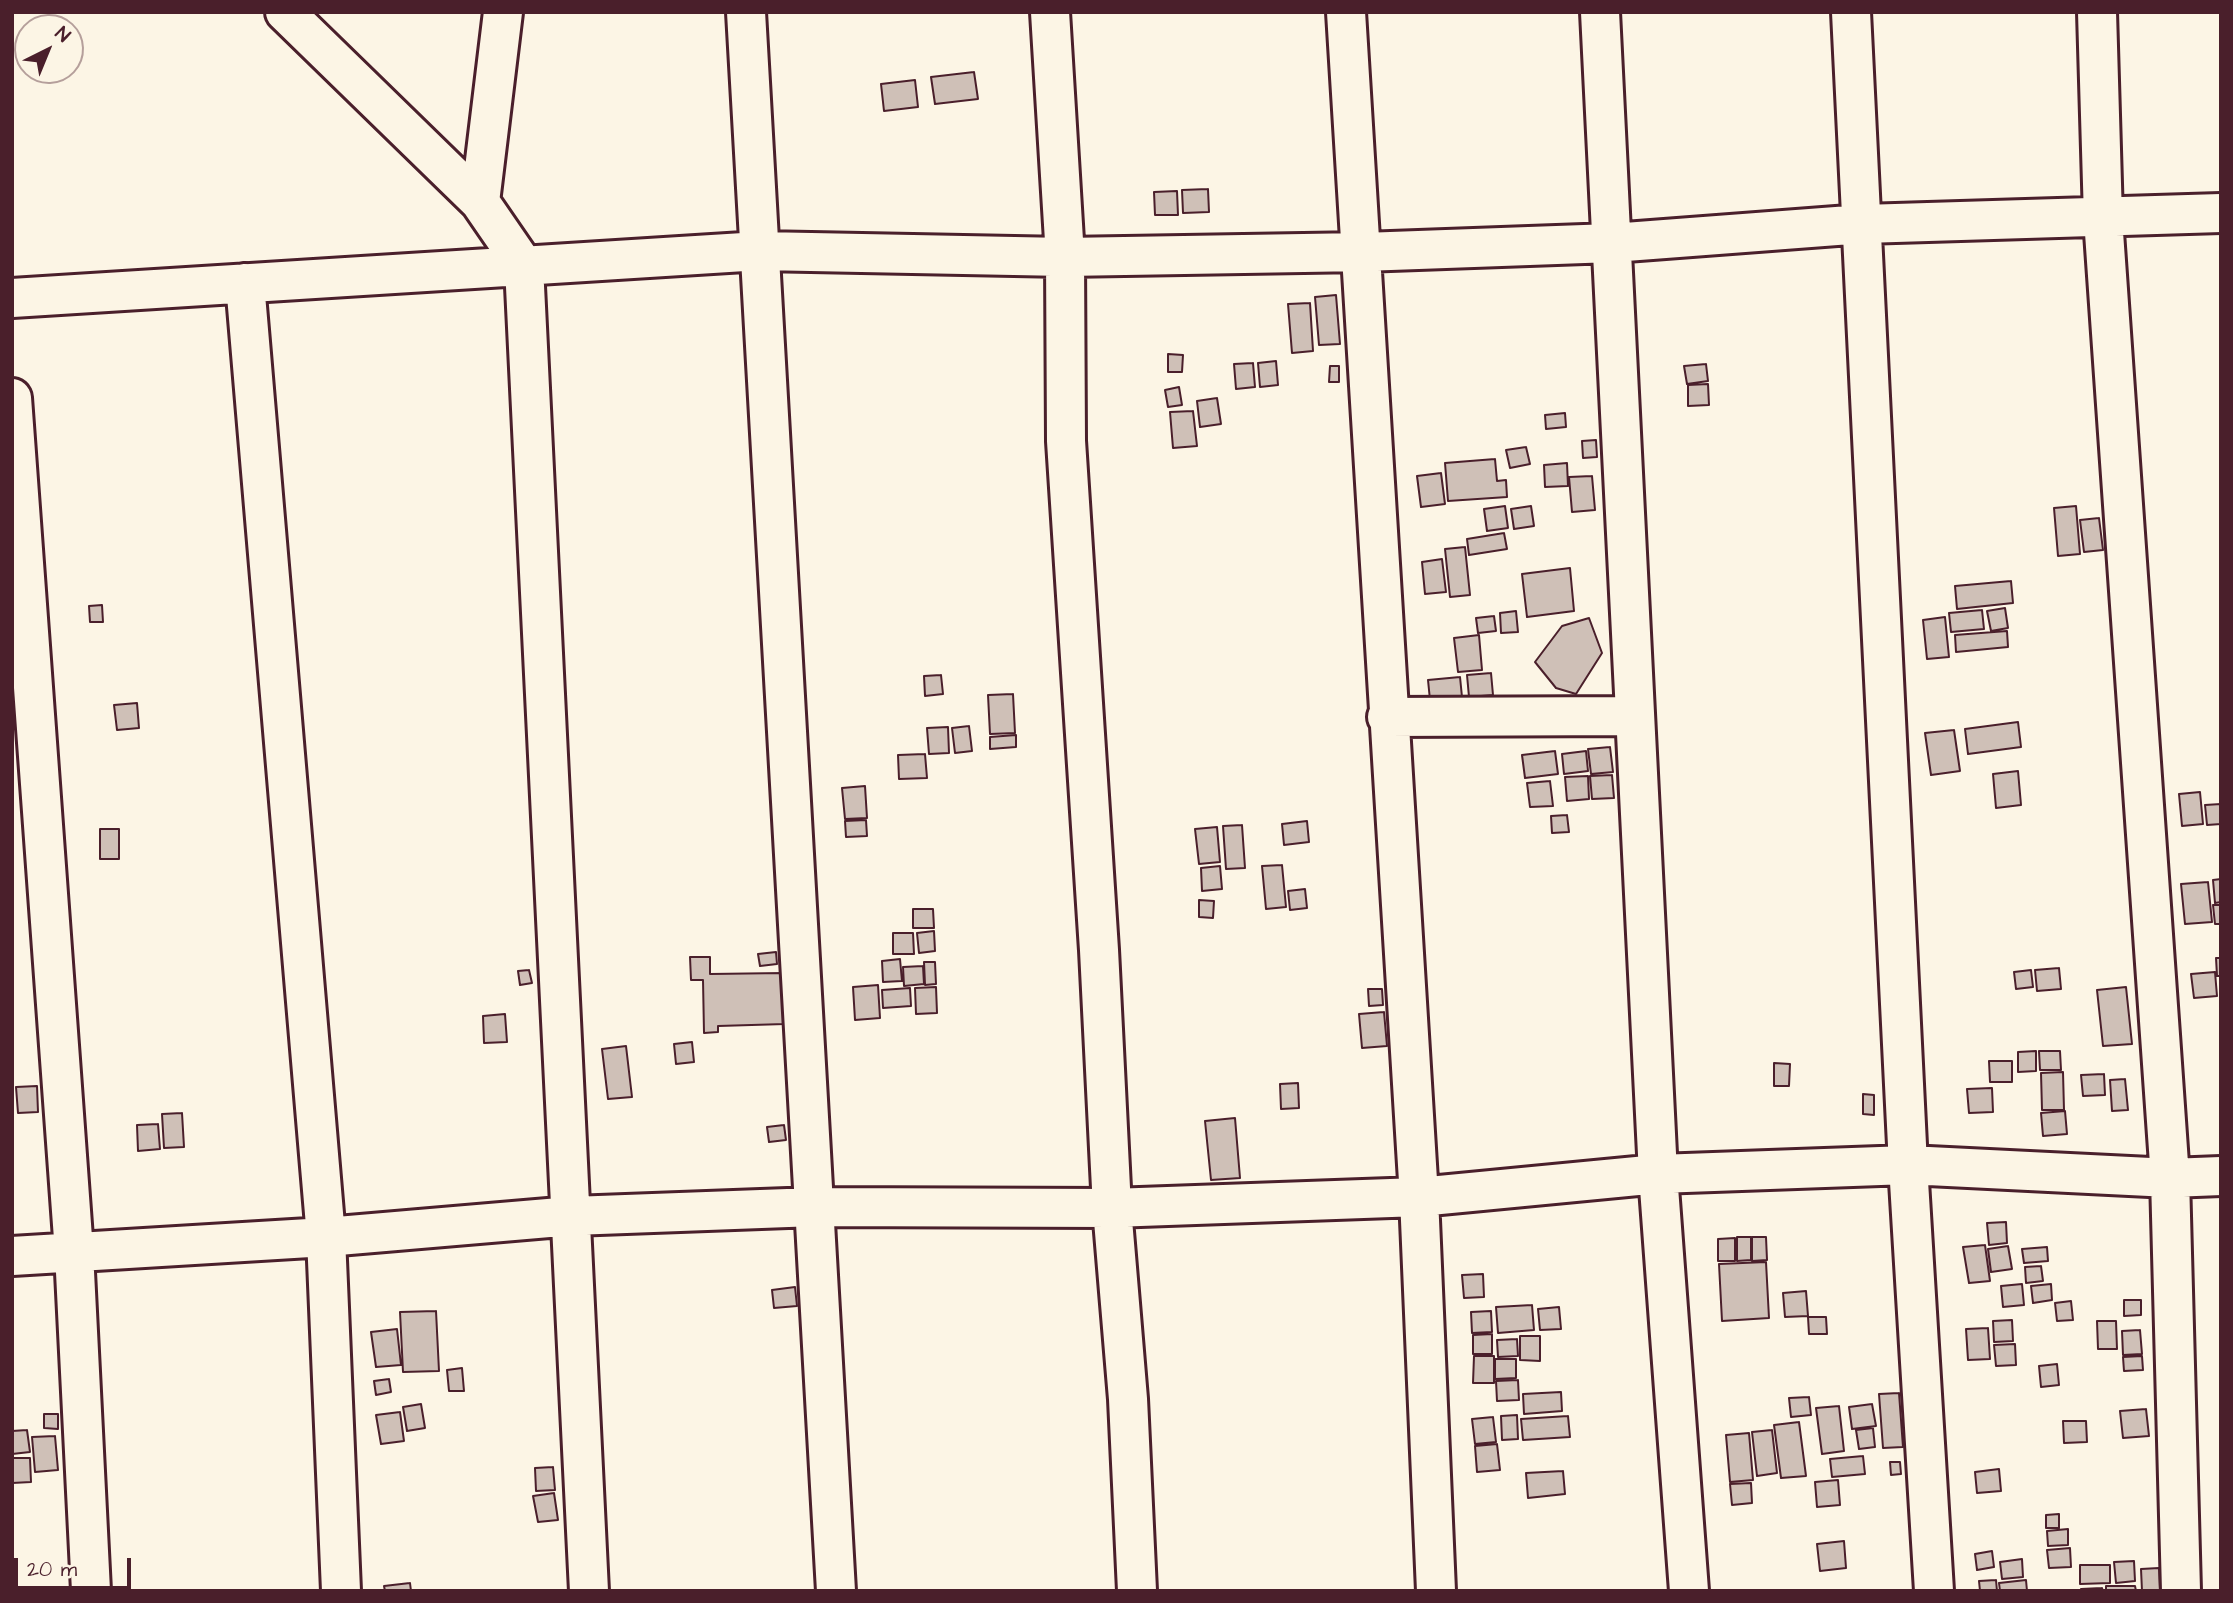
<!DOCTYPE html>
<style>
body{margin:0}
#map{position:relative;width:2233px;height:1603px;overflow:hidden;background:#fcf5e5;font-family:"Architects Daughter",sans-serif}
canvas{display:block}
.frame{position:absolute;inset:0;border:14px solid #4a1f2b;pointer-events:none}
.north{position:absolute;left:14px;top:14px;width:70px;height:70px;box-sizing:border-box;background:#fcf5e5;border:2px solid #b59f9b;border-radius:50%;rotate:43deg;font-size:19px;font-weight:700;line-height:28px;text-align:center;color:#4a1f2b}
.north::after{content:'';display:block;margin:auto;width:24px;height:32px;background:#4a1f2b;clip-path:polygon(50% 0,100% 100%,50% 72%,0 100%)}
.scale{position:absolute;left:14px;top:1558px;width:117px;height:32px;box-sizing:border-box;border:4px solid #4a1f2b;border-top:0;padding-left:9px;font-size:21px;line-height:24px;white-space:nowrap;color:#4a1f2b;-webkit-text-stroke:5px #fcf5e5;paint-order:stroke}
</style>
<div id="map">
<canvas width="2233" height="1603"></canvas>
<div class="frame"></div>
<div class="north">N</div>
<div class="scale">20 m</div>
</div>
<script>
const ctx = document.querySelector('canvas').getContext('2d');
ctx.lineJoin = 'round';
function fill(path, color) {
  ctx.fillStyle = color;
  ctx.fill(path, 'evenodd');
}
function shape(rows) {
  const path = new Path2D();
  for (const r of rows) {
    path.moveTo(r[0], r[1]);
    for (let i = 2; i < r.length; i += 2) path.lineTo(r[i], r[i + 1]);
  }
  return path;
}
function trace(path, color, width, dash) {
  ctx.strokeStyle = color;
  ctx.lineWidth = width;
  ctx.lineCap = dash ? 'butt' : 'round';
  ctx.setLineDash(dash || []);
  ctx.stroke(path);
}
const building = shape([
 [974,72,978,99,935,104,931,77,974,72],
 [915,80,918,107,884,111,881,84,915,80],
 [1208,189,1209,212,1183,213,1182,190,1208,189],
 [1177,191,1178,215,1155,215,1154,192,1177,191],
 [1336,295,1340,344,1319,345,1315,297,1336,295],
 [1310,303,1313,351,1292,353,1288,304,1310,303],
 [1168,354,1183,355,1182,372,1168,372,1168,354],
 [1276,361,1278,385,1260,387,1258,363,1276,361],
 [1253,363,1255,387,1236,389,1234,364,1253,363],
 [1706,364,1708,381,1687,384,1684,366,1706,364],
 [1330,366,1339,366,1339,382,1329,382,1330,366],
 [1708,384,1709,405,1688,406,1688,385,1708,384],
 [1179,387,1182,405,1168,407,1165,390,1179,387],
 [1217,398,1221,424,1200,427,1197,401,1217,398],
 [1193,411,1197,446,1173,448,1170,412,1193,411],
 [1565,413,1566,427,1546,429,1545,415,1565,413],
 [1596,440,1597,457,1583,458,1582,441,1596,440],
 [1526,447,1530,464,1510,468,1506,450,1526,447],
 [1495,459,1497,481,1506,480,1507,497,1448,501,1445,463,1495,459],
 [1567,463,1568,486,1545,487,1544,465,1567,463],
 [1441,473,1445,504,1421,507,1417,476,1441,473],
 [1592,476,1595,510,1572,512,1569,477,1592,476],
 [1505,506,1508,528,1487,531,1484,509,1505,506],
 [1531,506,1534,526,1514,529,1511,509,1531,506],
 [2076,506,2080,554,2058,556,2054,508,2076,506],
 [2099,518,2103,550,2084,552,2080,520,2099,518],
 [1504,533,1507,549,1469,555,1467,539,1504,533],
 [1465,547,1470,595,1450,597,1445,549,1465,547],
 [1442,559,1446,592,1425,594,1422,562,1442,559],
 [1570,568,1574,611,1527,617,1522,574,1570,568],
 [2011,581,2013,603,1957,609,1955,586,2011,581],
 [102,605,103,622,90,622,89,606,102,605],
 [2005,608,2008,628,1991,631,1987,611,2005,608],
 [1982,610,1984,629,1951,632,1949,613,1982,610],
 [1516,611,1518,632,1501,633,1500,613,1516,611],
 [1494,616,1496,631,1478,633,1476,618,1494,616],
 [1945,617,1949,657,1927,659,1923,620,1945,617],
 [1589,618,1602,653,1576,694,1556,688,1535,662,1562,626,1589,618],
 [2007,631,2008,647,1956,652,1955,635,2007,631],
 [1479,635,1482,670,1458,672,1454,638,1479,635],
 [1491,673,1493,695,1469,697,1467,675,1491,673],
 [941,675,943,694,925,696,924,676,941,675],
 [1460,677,1462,697,1430,700,1428,680,1460,677],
 [1013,694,1015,733,990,734,988,695,1013,694],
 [137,703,139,728,117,730,114,705,137,703],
 [2018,722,2021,747,1968,754,1965,729,2018,722],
 [969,726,972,751,955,753,952,728,969,726],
 [948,727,949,753,929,754,927,728,948,727],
 [1954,730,1960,771,1931,775,1925,733,1954,730],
 [1016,735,1016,747,990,749,990,737,1016,735],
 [1610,747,1613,772,1591,774,1588,749,1610,747],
 [1555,751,1558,774,1525,778,1522,755,1555,751],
 [1586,751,1588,771,1564,774,1562,754,1586,751],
 [925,754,927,778,899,779,898,755,925,754],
 [2018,771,2021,805,1996,808,1993,774,2018,771],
 [1612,775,1614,798,1592,799,1590,776,1612,775],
 [1588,776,1589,799,1567,801,1565,777,1588,776],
 [1550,781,1553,806,1530,807,1527,783,1550,781],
 [865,786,867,818,845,819,842,788,865,786],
 [2200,792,2203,824,2182,826,2179,794,2200,792],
 [2221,804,2221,824,2207,825,2205,805,2221,804],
 [1567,815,1569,832,1552,833,1551,816,1567,815],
 [866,820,867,836,846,837,845,821,866,820],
 [1307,821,1309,842,1284,845,1282,824,1307,821],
 [1242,825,1245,868,1226,869,1223,826,1242,825],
 [1217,827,1220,862,1199,864,1195,829,1217,827],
 [100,829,119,829,119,859,100,859,100,829],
 [1282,865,1286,907,1266,909,1262,866,1282,865],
 [1220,866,1222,889,1202,891,1201,868,1220,866],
 [2221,879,2221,902,2215,903,2213,880,2221,879],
 [2208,882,2212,922,2185,924,2181,884,2208,882],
 [1305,889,1307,908,1290,910,1288,891,1305,889],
 [1199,900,1214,901,1213,918,1199,917,1199,900],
 [2213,905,2221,905,2221,924,2215,924,2213,905],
 [913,909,933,909,934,928,913,928,913,909],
 [934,931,935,951,919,953,917,933,934,931],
 [893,933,913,933,914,954,893,954,893,933],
 [776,952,777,964,760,966,758,954,776,952],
 [690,957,710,957,710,974,784,973,785,1024,718,1026,718,1032,704,1033,703,980,691,980,690,957],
 [2216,958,2221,958,2221,976,2217,976,2216,958],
 [900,959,902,981,883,982,882,961,900,959],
 [924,962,935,962,936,984,925,985,924,962],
 [923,966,924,984,904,986,903,967,923,966],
 [2059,968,2061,989,2037,991,2035,970,2059,968],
 [529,970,532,983,520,985,518,971,529,970],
 [2031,970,2033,987,2016,989,2014,972,2031,970],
 [2215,972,2217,996,2194,998,2191,974,2215,972],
 [878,985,880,1018,855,1020,853,987,878,985],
 [936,987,937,1013,916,1014,915,988,936,987],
 [2126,987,2132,1044,2103,1046,2097,990,2126,987],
 [910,988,911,1006,883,1008,882,990,910,988],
 [1368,989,1382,989,1383,1005,1369,1006,1368,989],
 [1384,1012,1387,1046,1362,1048,1359,1014,1384,1012],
 [505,1014,507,1042,484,1043,483,1016,505,1014],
 [692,1042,694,1062,676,1064,674,1044,692,1042],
 [626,1046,632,1097,608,1099,602,1049,626,1046],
 [2036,1051,2036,1071,2018,1072,2018,1052,2036,1051],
 [2039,1051,2060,1051,2061,1070,2040,1070,2039,1051],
 [1989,1061,2012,1061,2012,1082,1990,1082,1989,1061],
 [1774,1063,1790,1064,1789,1086,1774,1086,1774,1063],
 [2063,1072,2064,1110,2042,1110,2041,1073,2063,1072],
 [2104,1074,2105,1095,2083,1096,2081,1075,2104,1074],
 [2125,1079,2128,1110,2112,1111,2110,1080,2125,1079],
 [1298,1083,1299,1108,1281,1109,1280,1084,1298,1083],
 [37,1086,38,1112,18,1113,16,1087,37,1086],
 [1992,1088,1993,1112,1969,1113,1967,1089,1992,1088],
 [1863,1094,1874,1095,1874,1115,1863,1114,1863,1094],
 [2065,1111,2067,1134,2043,1136,2041,1113,2065,1111],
 [182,1113,184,1147,164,1148,162,1114,182,1113],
 [1235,1118,1240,1178,1211,1180,1205,1121,1235,1118],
 [158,1124,160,1149,138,1151,137,1125,158,1124],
 [784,1125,786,1140,769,1142,767,1127,784,1125],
 [2006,1222,2007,1243,1989,1245,1987,1223,2006,1222],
 [1737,1237,1751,1237,1751,1260,1737,1261,1737,1237],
 [1752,1237,1766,1237,1767,1260,1752,1261,1752,1237],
 [1735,1238,1735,1261,1718,1261,1718,1239,1735,1238],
 [1985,1245,1990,1281,1969,1283,1963,1247,1985,1245],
 [2008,1246,2012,1269,1991,1272,1988,1249,2008,1246],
 [2047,1247,2048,1261,2024,1263,2022,1249,2047,1247],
 [1766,1262,1769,1318,1722,1321,1719,1264,1766,1262],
 [2041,1266,2043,1281,2026,1283,2025,1267,2041,1266],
 [1483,1274,1484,1297,1464,1298,1462,1275,1483,1274],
 [2022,1284,2024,1305,2003,1307,2001,1286,2022,1284],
 [2051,1284,2052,1300,2033,1303,2031,1286,2051,1284],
 [795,1287,797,1306,774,1308,772,1290,795,1287],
 [1806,1291,1808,1316,1785,1317,1783,1293,1806,1291],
 [2124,1300,2141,1300,2141,1315,2124,1316,2124,1300],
 [2071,1301,2073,1320,2057,1321,2055,1303,2071,1301],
 [1532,1305,1534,1330,1498,1333,1496,1307,1532,1305],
 [1559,1307,1561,1329,1540,1330,1538,1309,1559,1307],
 [436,1311,439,1371,403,1372,400,1312,436,1311],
 [1491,1311,1492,1332,1472,1333,1471,1312,1491,1311],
 [1808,1317,1826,1317,1827,1334,1809,1334,1808,1317],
 [2012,1320,2013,1341,1994,1342,1993,1321,2012,1320],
 [2097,1321,2116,1321,2117,1349,2098,1349,2097,1321],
 [1988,1328,1990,1359,1968,1360,1966,1329,1988,1328],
 [397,1329,401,1365,376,1367,371,1332,397,1329],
 [2140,1330,2142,1354,2123,1355,2122,1331,2140,1330],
 [1492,1334,1492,1354,1473,1354,1473,1335,1492,1334],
 [1520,1336,1540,1336,1540,1361,1520,1360,1520,1336],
 [1517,1339,1518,1356,1498,1357,1497,1340,1517,1339],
 [2015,1344,2016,1365,1996,1366,1994,1345,2015,1344],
 [1474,1356,1494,1356,1494,1383,1473,1383,1474,1356],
 [2142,1356,2143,1370,2124,1371,2123,1357,2142,1356],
 [1495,1359,1516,1359,1516,1378,1495,1379,1495,1359],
 [2057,1364,2059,1385,2041,1387,2039,1366,2057,1364],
 [462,1368,464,1391,449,1391,447,1370,462,1368],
 [389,1379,391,1392,376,1395,374,1381,389,1379],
 [1518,1380,1519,1400,1497,1401,1496,1381,1518,1380],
 [1561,1392,1562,1411,1524,1414,1523,1394,1561,1392],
 [1899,1393,1903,1447,1883,1448,1879,1394,1899,1393],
 [1809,1397,1811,1415,1791,1417,1789,1398,1809,1397],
 [421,1404,425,1428,407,1431,403,1407,421,1404],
 [1872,1404,1876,1426,1852,1429,1849,1407,1872,1404],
 [1839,1406,1844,1451,1822,1454,1816,1408,1839,1406],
 [2146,1409,2149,1436,2123,1438,2120,1411,2146,1409],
 [400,1412,404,1441,381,1444,376,1415,400,1412],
 [44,1414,58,1414,58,1429,44,1428,44,1414],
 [1517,1415,1518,1439,1502,1440,1501,1416,1517,1415],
 [1568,1416,1570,1437,1523,1440,1521,1419,1568,1416],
 [1493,1417,1496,1442,1475,1444,1472,1419,1493,1417],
 [2063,1421,2086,1421,2087,1442,2064,1443,2063,1421],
 [1799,1422,1806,1476,1781,1478,1774,1425,1799,1422],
 [1873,1428,1875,1447,1859,1449,1856,1430,1873,1428],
 [27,1430,30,1452,12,1454,12,1431,27,1430],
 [1772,1430,1777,1473,1757,1476,1752,1432,1772,1430],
 [1749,1433,1753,1480,1730,1482,1726,1435,1749,1433],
 [55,1436,58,1470,35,1472,32,1437,55,1436],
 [1497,1444,1500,1470,1477,1472,1475,1446,1497,1444],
 [1863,1456,1865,1474,1832,1477,1830,1459,1863,1456],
 [12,1458,30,1458,31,1482,12,1483,12,1458],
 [1890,1462,1900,1462,1901,1474,1891,1475,1890,1462],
 [553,1467,555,1490,536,1491,535,1468,553,1467],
 [1999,1469,2001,1491,1977,1493,1975,1472,1999,1469],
 [1563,1471,1565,1494,1528,1498,1526,1473,1563,1471],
 [1838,1480,1840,1505,1817,1507,1815,1482,1838,1480],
 [1751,1483,1752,1503,1732,1505,1730,1484,1751,1483],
 [554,1493,558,1520,538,1522,533,1496,554,1493],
 [2059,1514,2059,1528,2046,1528,2046,1515,2059,1514],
 [2068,1529,2068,1545,2048,1546,2047,1531,2068,1529],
 [1844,1541,1846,1568,1820,1571,1817,1544,1844,1541],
 [2070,1548,2071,1567,2049,1568,2047,1550,2070,1548],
 [1992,1551,1994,1567,1977,1570,1975,1554,1992,1551],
 [2022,1559,2023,1577,2002,1579,2000,1562,2022,1559],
 [2134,1561,2135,1581,2116,1583,2114,1562,2134,1561],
 [2080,1565,2110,1565,2110,1583,2080,1584,2080,1565],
 [2159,1568,2160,1591,2142,1591,2141,1569,2159,1568],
 [1996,1580,1997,1591,1980,1591,1979,1581,1996,1580],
 [2026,1580,2027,1591,2000,1591,1999,1583,2026,1580],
 [410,1583,411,1591,385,1591,384,1586,410,1583],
 [2106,1586,2135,1586,2136,1591,2106,1591,2106,1586],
 [2102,1588,2103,1591,2081,1591,2081,1589,2102,1588]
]);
fill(building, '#cfc0b7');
trace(building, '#4a1f2b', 2);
const minor = shape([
 [285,12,480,202,524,266,589,1591],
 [746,12,836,1591],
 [1050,12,1065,257,1066,441,1099,950,1112,1208,1128,1399,1137,1591],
 [1346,12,1419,1197,1436,1591],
 [1600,12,1658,1174,1689,1591],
 [1851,12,1908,1165,1934,1591],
 [2097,12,2103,218,2170,1178,2181,1591],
 [480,202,503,12],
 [245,283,326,1237,341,1591],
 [12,298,760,251,1065,257,1363,252,1612,243,1863,224,2221,213],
 [12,398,74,1252,91,1591],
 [1387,717,1634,716],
 [12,1256,326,1237,572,1216,815,1207,1112,1208,1419,1197,1658,1174,1908,1165,2170,1178,2221,1176]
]);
trace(minor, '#4a1f2b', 44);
trace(minor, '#fcf5e5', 38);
</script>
